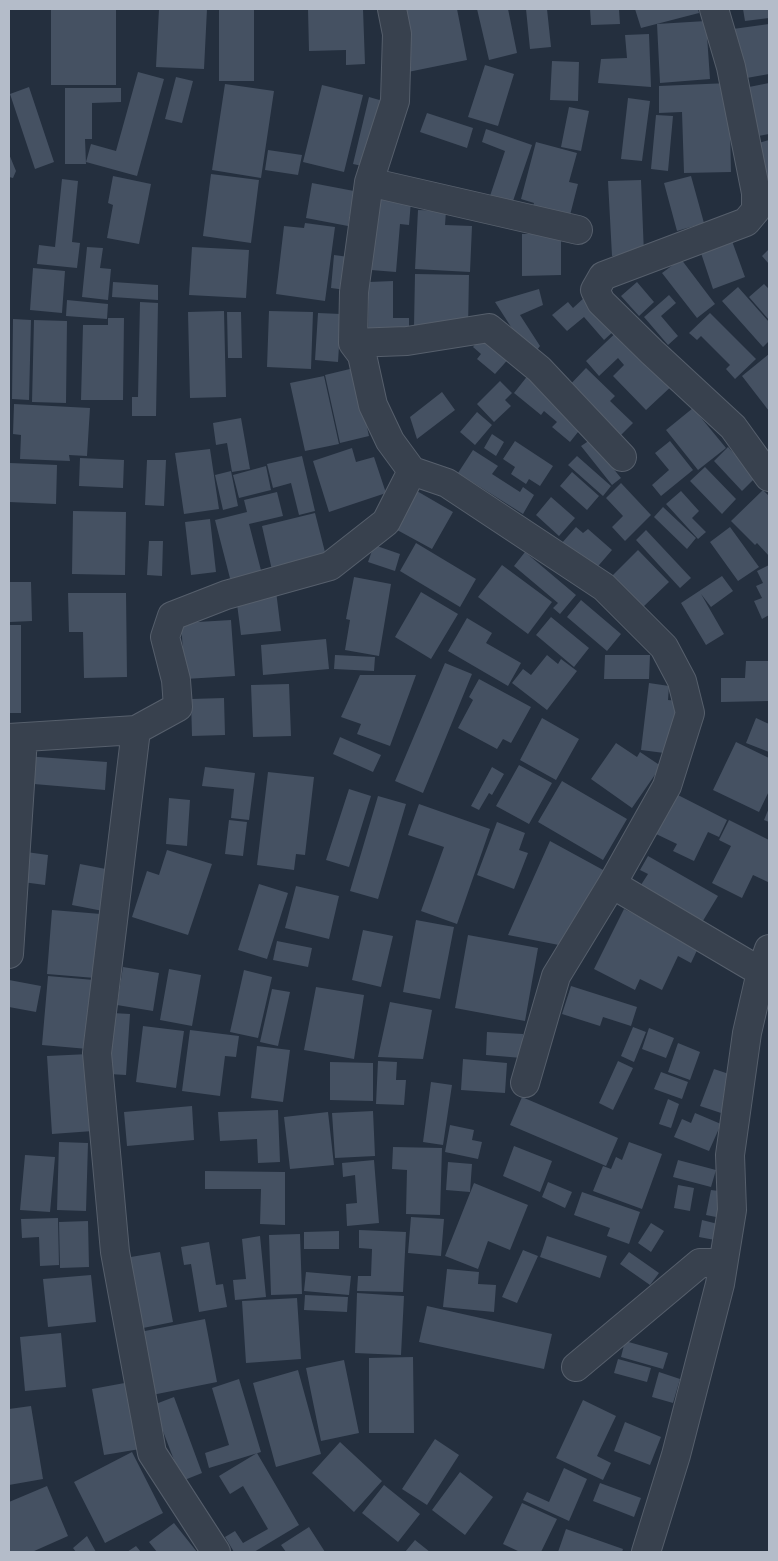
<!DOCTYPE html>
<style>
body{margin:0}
#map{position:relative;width:778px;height:1561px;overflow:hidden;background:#242f3e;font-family:"Space Grotesk",sans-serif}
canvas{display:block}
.frame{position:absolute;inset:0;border:10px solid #b4bcc9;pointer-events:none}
</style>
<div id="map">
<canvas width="778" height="1561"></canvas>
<div class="frame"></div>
</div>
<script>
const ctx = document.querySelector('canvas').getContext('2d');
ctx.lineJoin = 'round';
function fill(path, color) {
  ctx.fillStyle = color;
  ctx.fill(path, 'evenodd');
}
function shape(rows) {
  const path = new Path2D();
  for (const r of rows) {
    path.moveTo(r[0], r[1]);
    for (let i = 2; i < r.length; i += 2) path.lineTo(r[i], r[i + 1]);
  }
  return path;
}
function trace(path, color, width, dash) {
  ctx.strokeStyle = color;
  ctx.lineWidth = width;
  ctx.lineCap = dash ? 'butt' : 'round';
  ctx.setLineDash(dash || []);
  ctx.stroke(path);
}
fill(shape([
 [51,9,116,9,116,85,51,85],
 [159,9,207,9,204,69,156,67],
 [219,9,254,9,254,81,219,81],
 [308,9,363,9,365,64,346,65,346,50,309,51],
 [396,9,457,9,467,60,408,72],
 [477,9,508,9,517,53,489,60],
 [526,9,547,9,551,47,530,49],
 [590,9,619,9,620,24,591,25],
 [635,9,698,9,699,13,641,28],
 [743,9,769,9,769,18,745,21],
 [706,21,710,79,660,83,657,24],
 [769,24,769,74,741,79,733,29],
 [649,34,651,87,598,83,601,59,627,58,625,35],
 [552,61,579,62,578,101,550,100],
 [485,65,514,74,498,126,468,117],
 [138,72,164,79,137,176,86,162,91,144,116,151],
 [176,77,193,81,182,123,165,119],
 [729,83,731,172,684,173,682,112,659,113,659,86],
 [769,83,769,134,753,137,750,116,755,116,753,105,747,105,744,88],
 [225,84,274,91,261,178,212,170],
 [322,85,363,95,344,172,303,162],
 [29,87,54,162,35,169,10,94],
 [65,88,121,88,121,102,92,103,92,139,85,139,86,164,65,164],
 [369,97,383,101,367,167,353,164],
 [628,98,650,101,642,161,621,159],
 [569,107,589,111,581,151,561,147],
 [427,113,473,128,467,148,420,132],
 [656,115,673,116,668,171,651,169],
 [486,129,532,145,512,204,490,196,505,151,482,142],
 [769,140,769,188,755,144],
 [536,142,577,153,569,182,578,184,568,223,531,213,534,203,521,199],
 [268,150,302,155,298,175,265,170],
 [9,154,16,171,13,178,9,177],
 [211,174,259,180,251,243,203,236],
 [113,176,151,184,139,244,107,238,113,205,108,203],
 [691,176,704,223,677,231,664,183],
 [62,179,78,181,72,242,80,243,77,268,37,264,39,245,55,247],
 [641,180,644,254,612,256,608,181],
 [312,183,354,191,348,226,306,218],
 [378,197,411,201,409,225,400,224,396,272,371,270],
 [418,210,446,211,445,225,472,226,470,272,415,269],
 [305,223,335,227,325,301,276,294,284,226,304,228],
 [522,234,561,234,561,275,522,276],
 [732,241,745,277,713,289,701,253],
 [87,247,103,248,100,268,111,269,108,300,82,297],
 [192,247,249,250,246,298,189,295],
 [769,249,769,264,762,256],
 [334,255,349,257,346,290,331,288],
 [681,259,715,304,697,318,662,273],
 [33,268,65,271,62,313,30,310],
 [415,274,469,275,468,328,414,327],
 [393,281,393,318,409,318,409,338,368,338,369,282],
 [113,282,158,285,158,300,112,297],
 [637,282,654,302,639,316,621,296],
 [764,284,769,289,769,320,749,297],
 [738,287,769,322,769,341,763,347,722,301],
 [539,289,543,305,520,315,540,346,531,358,495,302],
 [669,295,676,303,661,316,678,336,668,345,644,317],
 [586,296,615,330,604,340,584,317,567,331,552,315,568,302,573,308],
 [67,300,108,304,107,319,66,316],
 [140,302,158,303,156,416,132,416,132,397,138,397],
 [224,311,226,397,190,398,188,312],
 [269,311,313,312,311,369,267,367],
 [227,312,241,312,242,358,228,358],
 [318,313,341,314,338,362,315,360],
 [710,313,756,359,735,379,726,369,730,365,701,336,697,340,689,333],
 [108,318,124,318,123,400,81,400,83,325,108,325],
 [13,319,31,320,29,400,12,399],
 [34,320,67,321,66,403,32,402],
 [623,326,676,382,646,410,613,376,624,365,618,358,599,376,586,361],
 [486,332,512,355,495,374,477,359,481,354,473,347],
 [769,354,769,411,742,376],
 [354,368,369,436,340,443,325,375],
 [586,368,615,396,610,401,633,423,616,440,565,390],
 [529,374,586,422,570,442,552,427,557,422,544,411,541,415,514,393],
 [324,376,339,444,305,451,290,383],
 [500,381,512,393,505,400,511,406,494,422,477,404],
 [442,392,455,410,417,439,410,417],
 [14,404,90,408,87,456,69,455,70,461,20,459,21,435,13,434],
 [693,408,726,448,698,470,666,430],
 [477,412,492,425,475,445,460,432],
 [241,418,250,469,232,472,227,443,216,445,213,423],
 [492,434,504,442,496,456,484,448],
 [590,440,621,478,612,485,581,446],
 [515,441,553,466,540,486,529,479,526,484,511,474,515,467,503,459],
 [670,441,693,470,661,496,652,485,669,470,655,453],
 [728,447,756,477,742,491,714,461],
 [352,448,356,462,374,457,386,493,329,512,313,461],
 [210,449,219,509,184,514,175,453],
 [473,450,498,466,492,474,520,492,523,487,534,495,523,514,458,473],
 [302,456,315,511,299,515,291,483,273,488,267,464],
 [577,456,611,486,603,496,568,465],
 [80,458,124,460,123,488,79,486],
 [147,460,166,460,164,506,145,505],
 [10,463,57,465,56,504,9,502],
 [266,466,271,490,239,498,233,475],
 [705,467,736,499,722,514,690,481],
 [231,471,238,506,223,510,215,475],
 [572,472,599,496,587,510,560,486],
 [621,483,651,515,625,541,612,527,623,516,606,498],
 [410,487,453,512,432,549,388,525],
 [763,490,769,496,769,556,757,543,755,545,731,521],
 [681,491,699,511,692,518,706,532,698,539,666,504],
 [277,492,283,516,249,524,263,578,232,586,215,520,247,512,244,500],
 [551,497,575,518,559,536,536,515],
 [663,507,696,538,687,549,654,517],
 [73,511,126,512,125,575,72,574],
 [315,513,326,556,272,570,262,526],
 [210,519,216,572,191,575,185,522],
 [576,527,583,533,588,529,612,550,593,572,561,544],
 [730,527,759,567,738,581,710,542],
 [646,530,691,578,680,588,636,540],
 [149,541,163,541,162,576,147,575],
 [416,543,476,579,460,607,400,571],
 [374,545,400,554,395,571,368,562],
 [638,550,669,582,642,608,611,577],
 [525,552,576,595,560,614,553,608,558,603,514,566],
 [502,565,552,602,528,634,478,597],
 [769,565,769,615,762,619,754,601,762,598,756,586,763,583,757,571],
 [722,576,733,591,711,607,701,594,724,634,706,645,681,603],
 [354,577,391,584,379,656,345,650,350,620,346,619],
 [10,582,31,582,32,621,10,622],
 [276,591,281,631,241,635,236,596],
 [421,592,458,614,431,659,395,637],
 [68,593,126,593,127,677,84,678,83,632,69,632],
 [581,600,621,634,607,651,567,617],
 [551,617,589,648,574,667,536,635],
 [467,618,492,633,486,643,521,663,508,686,448,651],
 [231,620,235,676,185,679,181,623],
 [9,625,21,625,21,713,9,713],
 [326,639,329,669,263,675,261,645],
 [335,655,375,657,374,671,334,669],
 [547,655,558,664,561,659,577,671,547,710,512,683,523,669,531,675],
 [605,655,650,655,649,679,604,679],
 [746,661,769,661,769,701,721,702,721,678,745,678],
 [445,663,472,674,423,793,395,781],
 [360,675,416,675,390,746,357,734,361,724,341,717],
 [479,679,531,707,511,743,503,739,497,749,458,728,473,700,469,697],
 [649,683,669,686,668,700,678,701,672,754,641,750],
 [289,684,291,736,253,737,251,685],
 [224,698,225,735,192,736,191,699],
 [542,718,579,739,556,780,520,760],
 [756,718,769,724,769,752,746,743],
 [340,737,381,755,373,772,333,754],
 [736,742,769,758,769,791,759,812,713,790],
 [616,743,637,757,640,752,661,766,632,808,591,779],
 [25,756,107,762,105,790,22,783],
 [519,765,552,783,529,824,496,806],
 [205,767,255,773,249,820,231,818,234,789,202,786],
 [492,767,504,774,492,795,489,793,479,810,471,806],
 [268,772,314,777,305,855,296,854,294,870,257,865],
 [562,781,627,819,603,860,538,822],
 [349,789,371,796,349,867,326,860],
 [674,793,727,820,719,837,708,832,694,861,673,851,677,844,654,833],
 [378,796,406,804,378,899,350,891],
 [169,798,190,800,187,846,166,844],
 [419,804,490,829,457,924,421,911,444,847,408,835],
 [769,808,769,822,764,820],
 [229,820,247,822,243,856,225,854],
 [729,820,769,840,769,881,768,882,753,875,742,898,712,883,731,846,719,840],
 [497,822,525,833,519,850,528,853,514,889,477,875],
 [550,841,605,871,564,946,508,935],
 [167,850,212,864,188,935,132,917,147,871,159,875],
 [19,851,48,855,45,885,15,881],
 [648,856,718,896,701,924,639,888,648,874,640,870],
 [80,864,111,870,103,911,72,905],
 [259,884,288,893,267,959,238,950],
 [296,886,339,896,329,939,285,928],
 [624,909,699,946,691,963,678,956,662,990,640,979,635,990,594,969],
 [52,910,101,914,95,978,47,974],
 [416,920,454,927,440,999,403,992],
 [363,930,393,936,381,987,352,980],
 [468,935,538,948,525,1021,455,1008],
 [277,941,312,948,308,967,273,960],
 [123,967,159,973,153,1011,117,1005],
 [169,969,201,975,192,1026,160,1020],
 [244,970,272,977,258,1038,230,1032],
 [48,976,94,980,88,1049,42,1045],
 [9,980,41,986,36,1012,9,1007],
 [571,986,637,1007,631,1026,603,1017,600,1026,562,1014],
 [316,987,364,995,354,1059,304,1050],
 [272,989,290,992,278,1046,260,1042],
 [390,1002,432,1010,423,1059,378,1057],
 [112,1013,130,1014,126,1075,109,1074],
 [143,1026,184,1031,176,1088,136,1082],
 [633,1027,646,1032,634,1062,621,1056],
 [649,1028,674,1038,666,1058,642,1049],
 [190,1030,239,1036,236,1057,225,1056,220,1096,182,1091],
 [487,1032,523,1034,522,1058,486,1055],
 [678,1043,700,1052,690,1080,668,1072],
 [257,1046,290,1050,283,1102,251,1098],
 [89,1054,93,1131,52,1134,47,1056],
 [463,1059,507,1063,505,1093,461,1090],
 [378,1061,397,1062,396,1080,406,1080,404,1105,376,1104],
 [618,1061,633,1068,613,1110,599,1103],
 [330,1062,373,1063,373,1101,330,1100],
 [714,1069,738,1077,724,1114,700,1106],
 [661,1072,688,1082,682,1099,654,1089],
 [431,1082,452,1085,443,1145,423,1142],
 [522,1097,618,1138,606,1166,510,1125],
 [668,1099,679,1104,671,1128,659,1124],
 [192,1106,194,1140,127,1146,124,1112],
 [278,1110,280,1162,258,1163,257,1139,220,1141,218,1112],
 [373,1111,375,1156,335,1158,332,1113],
 [328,1112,334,1165,290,1169,284,1117],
 [695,1113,721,1124,709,1151,674,1137,682,1119,691,1123],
 [450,1125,474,1130,472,1140,482,1142,478,1159,445,1152],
 [59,1142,88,1143,86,1211,57,1210],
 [629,1142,662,1154,642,1209,593,1191,603,1166,611,1169,616,1157,622,1160],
 [514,1146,552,1161,540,1192,503,1176],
 [393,1147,442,1148,440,1215,406,1214,407,1170,392,1169],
 [25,1155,55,1157,50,1212,20,1210],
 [374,1160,379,1223,347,1226,346,1204,357,1203,355,1175,343,1177,342,1163],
 [678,1160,716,1170,711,1187,673,1177],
 [448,1162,472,1164,470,1192,446,1190],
 [205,1171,285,1172,285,1225,260,1224,261,1189,205,1189],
 [548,1182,572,1192,565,1208,542,1197],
 [474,1183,528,1205,510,1250,488,1241,478,1269,445,1256],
 [678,1185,694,1188,690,1211,674,1208],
 [711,1190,719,1191,721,1218,706,1215],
 [582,1192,640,1212,629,1244,607,1236,610,1228,574,1215],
 [411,1217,444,1219,441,1256,408,1253],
 [58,1218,59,1265,40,1266,39,1237,22,1238,21,1219],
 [702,1220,718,1224,715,1240,699,1237],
 [88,1221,89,1267,60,1268,59,1222],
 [651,1223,664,1231,651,1252,638,1243],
 [359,1230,406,1232,403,1292,357,1291,358,1276,371,1276,372,1249,359,1248],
 [339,1231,339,1249,304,1249,304,1232],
 [300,1234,302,1294,271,1295,269,1235],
 [260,1236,266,1297,235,1300,233,1280,246,1279,242,1239],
 [547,1236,607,1256,600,1278,540,1257],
 [209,1242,216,1285,223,1284,227,1307,199,1312,191,1264,184,1265,181,1247],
 [523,1250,538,1256,517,1303,502,1297],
 [160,1252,173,1322,138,1329,125,1258],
 [629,1252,659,1273,650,1285,620,1264],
 [447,1269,479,1272,478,1284,496,1285,494,1312,443,1307],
 [306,1272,351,1276,349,1295,304,1291],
 [91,1275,96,1322,48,1327,43,1279],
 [357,1293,404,1296,401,1355,355,1353],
 [305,1295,348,1297,347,1312,304,1310],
 [297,1298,301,1359,246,1363,242,1301],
 [427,1306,552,1334,544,1369,419,1342],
 [205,1319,217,1382,152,1395,140,1332],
 [61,1333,66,1387,25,1391,20,1337],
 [625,1341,668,1353,663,1369,621,1357],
 [413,1357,414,1433,369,1433,369,1358],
 [618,1359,651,1368,647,1382,614,1373],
 [344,1360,359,1433,321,1441,306,1368],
 [298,1370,321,1454,276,1467,253,1383],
 [659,1372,680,1379,673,1403,652,1397],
 [239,1379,261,1452,209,1468,205,1453,229,1445,212,1388],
 [130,1382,140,1449,104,1455,92,1389],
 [174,1397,202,1473,182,1481,153,1405],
 [583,1400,616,1416,597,1456,611,1463,603,1480,556,1458],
 [31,1406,43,1479,9,1485,9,1409],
 [625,1422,661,1437,650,1465,614,1451],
 [435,1439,459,1455,427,1505,402,1489],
 [340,1442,382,1481,354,1512,312,1473],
 [132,1452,163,1513,105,1543,74,1482],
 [257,1453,299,1525,254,1552,234,1552,225,1537,235,1531,243,1543,268,1529,243,1486,230,1494,219,1476],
 [564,1468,587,1479,569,1521,523,1500,527,1492,549,1502],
 [460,1472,493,1497,465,1535,432,1510],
 [600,1483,641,1498,634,1517,593,1501],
 [384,1485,420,1514,398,1542,362,1513],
 [47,1486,68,1536,32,1552,9,1552,9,1502],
 [522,1503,557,1519,541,1552,520,1552,503,1544],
 [174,1523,197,1552,157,1552,149,1542],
 [309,1527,325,1552,286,1552,281,1545],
 [566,1529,623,1549,622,1552,558,1552],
 [87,1536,96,1552,76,1552,73,1548],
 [415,1540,430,1552,405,1552],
 [136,1546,141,1552,127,1552]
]), '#455162');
const minor = shape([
 [392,9,397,34,395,101,369,182,354,292,353,343,362,355,373,405,390,441,412,471,447,483,604,587,664,647,682,681,690,713,667,786,612,884,556,976,525,1083],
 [714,9,731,67,756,193,756,210,746,222,603,276,595,290,601,302,652,352,733,427,769,477],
 [369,182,578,230],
 [353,343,407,341,489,328,539,369,622,457],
 [136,730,97,1053,115,1252,152,1453,216,1552],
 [9,738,136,730,178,707,176,680,165,637,172,616,226,595,330,566,386,522,412,471],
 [612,884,761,972],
 [9,954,23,738],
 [576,1367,700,1263,723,1263],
 [646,1552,676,1455,720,1284,732,1210,730,1155,747,1033,761,972,769,949]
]);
trace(minor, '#565f6c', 30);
trace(minor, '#38414e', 28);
</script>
